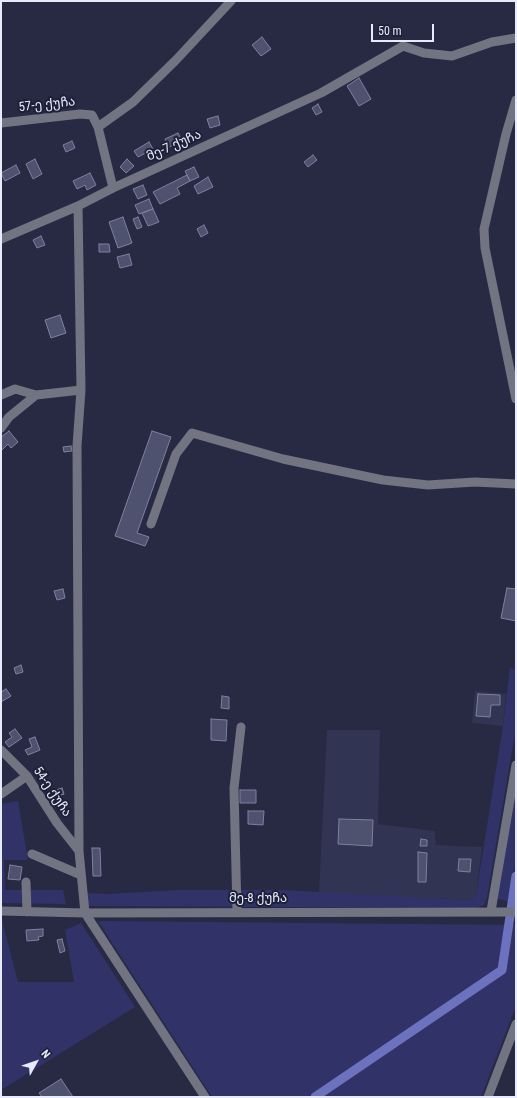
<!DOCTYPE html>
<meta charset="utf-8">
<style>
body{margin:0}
#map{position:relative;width:517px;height:1098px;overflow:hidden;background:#282a44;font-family:"Roboto Condensed",sans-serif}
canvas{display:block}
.frame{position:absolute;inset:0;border:2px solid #e8ebfc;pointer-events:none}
.north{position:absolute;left:16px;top:1042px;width:40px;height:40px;-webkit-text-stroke:3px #1e2039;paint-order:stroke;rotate:50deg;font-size:11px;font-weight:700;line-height:16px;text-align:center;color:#e8ebfc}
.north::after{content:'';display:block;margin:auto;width:14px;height:18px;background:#e8ebfc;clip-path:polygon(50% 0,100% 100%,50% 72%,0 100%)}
.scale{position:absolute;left:371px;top:24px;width:63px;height:18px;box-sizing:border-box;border:2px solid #e8ebfc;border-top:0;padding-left:5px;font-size:12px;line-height:14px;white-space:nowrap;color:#e8ebfc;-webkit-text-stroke:3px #1e2039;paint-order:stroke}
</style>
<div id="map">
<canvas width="517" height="1098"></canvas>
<div class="frame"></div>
<div class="north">N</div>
<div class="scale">50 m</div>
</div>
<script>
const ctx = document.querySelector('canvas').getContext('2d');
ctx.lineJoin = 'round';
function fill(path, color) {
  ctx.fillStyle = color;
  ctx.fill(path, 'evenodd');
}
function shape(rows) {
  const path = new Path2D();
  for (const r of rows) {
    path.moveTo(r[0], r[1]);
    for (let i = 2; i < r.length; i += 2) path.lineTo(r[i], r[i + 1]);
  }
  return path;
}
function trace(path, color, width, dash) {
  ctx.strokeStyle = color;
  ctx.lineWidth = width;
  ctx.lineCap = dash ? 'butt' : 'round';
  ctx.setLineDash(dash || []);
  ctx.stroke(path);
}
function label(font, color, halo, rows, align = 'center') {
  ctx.font = font + ' "Roboto Condensed","Noto Sans Georgian",sans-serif';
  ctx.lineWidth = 4;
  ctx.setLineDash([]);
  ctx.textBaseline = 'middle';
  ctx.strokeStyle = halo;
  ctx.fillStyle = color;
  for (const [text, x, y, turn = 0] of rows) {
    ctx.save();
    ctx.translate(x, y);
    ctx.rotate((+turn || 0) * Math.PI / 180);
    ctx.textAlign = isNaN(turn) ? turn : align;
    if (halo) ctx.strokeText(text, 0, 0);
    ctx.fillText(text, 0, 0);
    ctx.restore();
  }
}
fill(shape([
 [475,691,506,694,503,726,472,723],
 [327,730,380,730,378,824,435,831,436,845,482,847,476,895,471,900,319,893]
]), '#313453');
fill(shape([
 [510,668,516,670,516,727,487,897,484,905,476,908,88,906,87,893,107,894,179,890,283,890,471,900,476,895,503,726],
 [516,777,516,860,508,901,493,898],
 [18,801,28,860,4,860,5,890,63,890,66,904,1,903,1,804],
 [1,916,18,982,74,982,65,930,81,923,135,1007,1,1090],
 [98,921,516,925,516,1006,481,1097,212,1097]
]), '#313368');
trace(shape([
 [315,1097,502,970,516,876]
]), '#6d72bf', 9);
const building = shape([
 [262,37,271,49,261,56,252,45,262,37],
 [359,78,371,99,359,106,347,86,359,78],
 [318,104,322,112,316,115,312,108,318,104],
 [218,116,220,125,210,128,207,119,218,116],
 [178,133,182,141,169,147,165,139,178,133],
 [72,141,75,148,66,152,63,145,72,141],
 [149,142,153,149,138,157,134,151,149,142],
 [313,155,317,160,308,167,304,162,313,155],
 [35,159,42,174,33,179,26,164,35,159],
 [127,159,134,166,126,173,120,167,127,159],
 [16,165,20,173,5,181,1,173,16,165],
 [194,167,199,177,190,181,185,171,194,167],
 [90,173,96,185,87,190,85,185,77,189,73,181,90,173],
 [187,175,190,181,177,188,180,194,160,204,153,192,187,175],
 [208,177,213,187,198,194,194,186,208,177],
 [143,185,147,195,138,199,133,189,143,185],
 [149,199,153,209,139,214,135,205,149,199],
 [153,209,159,222,148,226,142,213,153,209],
 [123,217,132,243,118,248,109,222,123,217],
 [138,217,142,227,137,229,133,219,138,217],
 [204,225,208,233,201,237,197,229,204,225],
 [41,236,45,245,37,248,33,240,41,236],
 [99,244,109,244,110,252,99,252,99,244],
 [129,254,132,265,120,268,117,257,129,254],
 [60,315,66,333,51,338,45,320,60,315],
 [9,431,18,442,11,448,8,444,1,451,1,437,9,431],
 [152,431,171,437,137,533,149,537,145,546,115,536,152,431],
 [71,446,72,451,64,452,63,447,71,446],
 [507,588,516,589,516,621,501,618,507,588],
 [63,589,65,598,57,600,54,591,63,589],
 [21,665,23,672,16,674,14,668,21,665],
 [6,689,11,696,1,702,1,692,6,689],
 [478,694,500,695,500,705,491,705,490,717,476,716,478,694],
 [222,696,229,697,229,709,221,708,222,696],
 [211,719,227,720,226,741,211,740,211,719],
 [15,729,22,738,9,747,5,742,12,737,9,733,15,729],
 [35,737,40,750,28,755,25,750,32,747,29,739,35,737],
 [62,788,64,794,52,798,50,792,62,788],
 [240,790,256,790,256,803,240,803,240,790],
 [248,811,264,811,263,825,248,824,248,811],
 [339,819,373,820,372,846,338,844,339,819],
 [421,839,427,840,427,846,420,846,421,839],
 [92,848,100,848,101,876,93,876,92,848],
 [418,852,427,853,426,882,418,882,418,852],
 [459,859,471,859,470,872,458,871,459,859],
 [10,865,22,867,20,880,8,879,10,865],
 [43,929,43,936,38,937,39,940,27,941,26,930,43,929],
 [62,939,65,951,60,953,57,940,62,939],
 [61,1079,73,1097,42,1097,39,1093,61,1079]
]);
fill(building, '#4e526e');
trace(building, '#7d81a0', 1);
trace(shape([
 [516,100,506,134,484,229,485,248,516,399],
 [1,123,80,114,92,115,98,127,113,188],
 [98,127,133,102,176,60,231,1],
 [78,206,81,390,77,446,79,851,85,913,205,1097],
 [1,239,78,206,113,188,321,93,403,46,424,53,452,56,492,42,516,38],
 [1,395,15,389,36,395],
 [1,428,9,417,36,395,81,390],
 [151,524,176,454,192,433,283,459,383,480,428,485,475,482,516,484],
 [1,750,27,776,57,823,79,851],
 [1,794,27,776],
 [32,854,81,875],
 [26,882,27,912],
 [1,911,85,913,516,912],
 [491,911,516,765],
 [237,912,234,788,241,727],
 [488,1097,516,1024]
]), '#727482', 9);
label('13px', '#e8ebfc', '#1e2039', [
 ["57-ე ქუჩა",47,105,-6],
 ["მე-7 ქუჩა",174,146,-24],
 ["54-ე ქუჩა",52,792,56],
 ["მე-8 ქუჩა",258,899]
]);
</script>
